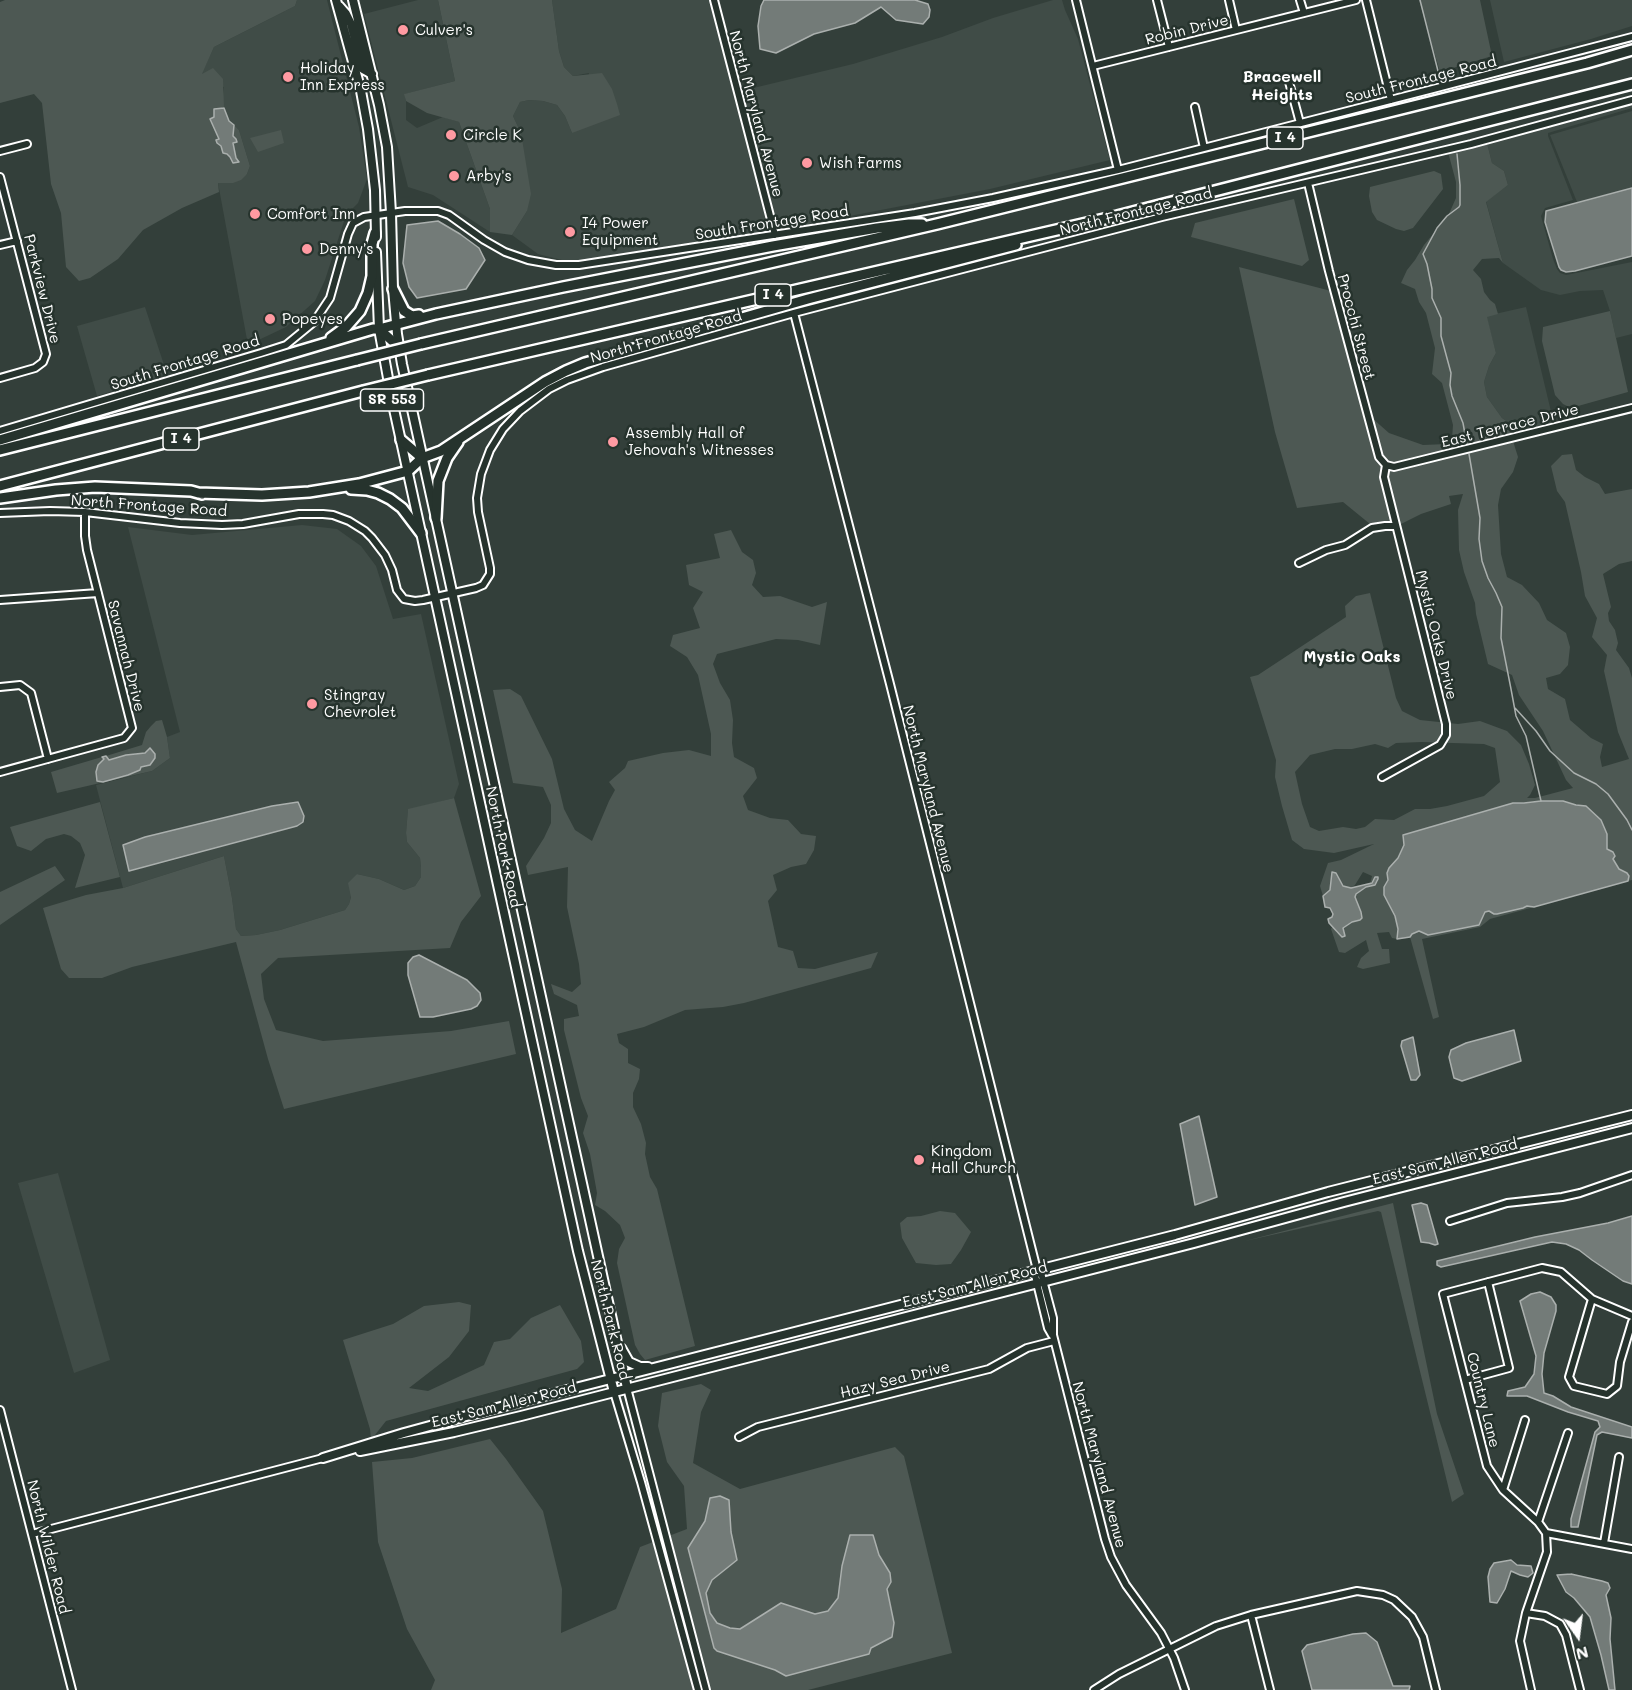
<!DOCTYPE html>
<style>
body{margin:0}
#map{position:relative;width:1632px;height:1690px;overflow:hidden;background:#333f3a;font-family:Mali,sans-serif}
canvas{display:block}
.north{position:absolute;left:1548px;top:1606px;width:60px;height:60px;-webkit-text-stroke:4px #26332d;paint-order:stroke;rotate:166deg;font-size:16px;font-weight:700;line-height:24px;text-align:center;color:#fff}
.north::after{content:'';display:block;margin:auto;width:21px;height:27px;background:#fff;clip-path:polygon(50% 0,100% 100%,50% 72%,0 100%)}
</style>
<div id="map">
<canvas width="1632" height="1690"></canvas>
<div class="north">N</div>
</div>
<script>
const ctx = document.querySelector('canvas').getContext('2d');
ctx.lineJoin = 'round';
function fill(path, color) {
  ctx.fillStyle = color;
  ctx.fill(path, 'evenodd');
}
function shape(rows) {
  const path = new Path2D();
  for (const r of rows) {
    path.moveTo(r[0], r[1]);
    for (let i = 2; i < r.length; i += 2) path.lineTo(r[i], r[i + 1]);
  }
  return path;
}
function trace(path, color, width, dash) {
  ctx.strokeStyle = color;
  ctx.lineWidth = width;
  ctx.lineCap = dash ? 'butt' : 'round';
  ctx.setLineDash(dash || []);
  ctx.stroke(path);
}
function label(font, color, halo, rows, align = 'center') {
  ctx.font = font + ' Mali,sans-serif';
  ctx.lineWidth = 5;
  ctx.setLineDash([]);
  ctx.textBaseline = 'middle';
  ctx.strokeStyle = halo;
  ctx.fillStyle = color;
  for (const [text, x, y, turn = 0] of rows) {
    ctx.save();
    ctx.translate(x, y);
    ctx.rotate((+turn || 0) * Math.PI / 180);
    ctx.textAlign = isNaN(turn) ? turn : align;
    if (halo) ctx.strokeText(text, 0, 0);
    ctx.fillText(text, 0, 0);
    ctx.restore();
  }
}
fill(shape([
 [297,0,327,0,359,127,367,179,358,203,346,215,325,280,315,301,286,327,248,345,218,183,247,174,250,166,239,130,229,121,225,113,222,103,224,87,201,75,214,47,295,6],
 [418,0,438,0,455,81,405,94,406,101,406,120,417,128,443,117,459,122,490,209,490,232,433,195,408,187,364,14],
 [552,0,711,0,771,231,579,262,570,262,538,254,512,235,527,211,521,133,513,116,520,102,529,100,543,101,557,105,565,116,572,133,589,73,573,76,564,67,559,51],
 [1053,0,1062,0,1065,10,1078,39,1110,160,990,189,777,230,741,91,853,64,942,37,993,18],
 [1490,0,1632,0,1632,26,1591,39,1504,62],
 [1632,104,1632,108,1548,133,1548,136,1573,200,1545,208,1541,216,1553,259,1557,269,1560,273,1566,275,1632,262,1632,334,1616,338,1610,311,1603,290,1580,291,1560,295,1541,290,1503,263,1486,201,1508,185,1504,171,1492,163,1487,143],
 [1632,111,1632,188,1577,202,1550,135],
 [145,307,167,374,97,396,77,326],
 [1526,307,1554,424,1519,433,1521,431,1502,418,1487,397,1484,382,1489,366,1496,353,1486,316],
 [302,525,337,529,361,546,376,566,393,619,421,614,459,784,454,798,408,810,406,833,407,842,420,858,421,867,421,877,415,886,404,890,379,879,357,874,349,904,345,910,280,930,256,935,241,936,236,929,232,898,224,856,123,888,96,785,152,771,170,758,167,737,180,732,128,527,192,535],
 [298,802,304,816,297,826,167,862,129,871,123,845,145,837,272,806],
 [58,1173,110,1360,74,1373,18,1183]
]), '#404c47');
fill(shape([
 [5,0,297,0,295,6,214,47,202,74,213,68,223,79,224,108,219,108,214,117,211,119,220,139,223,153,231,157,234,163,236,158,233,143,234,125,239,130,250,166,247,174,241,180,233,183,218,183,219,192,182,208,143,230,118,259,90,278,79,281,66,267,61,213,51,184,42,103,34,94,0,103,0,2],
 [438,0,552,0,559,51,564,67,573,76,602,73,612,89,617,104,620,115,572,133,565,116,557,105,543,101,529,100,520,102,513,116,521,133,531,194,527,211,512,235,490,232,490,209,459,122,427,113,406,101,404,94,455,81],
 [1419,0,1480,0,1492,56,1440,72],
 [281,130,284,143,258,152,250,138],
 [1487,143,1492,163,1504,171,1508,185,1486,202,1503,263,1499,258,1482,259,1473,270,1481,279,1484,292,1490,300,1495,304,1498,314,1487,317,1496,353,1489,366,1484,382,1487,397,1502,418,1521,431,1519,433,1394,464,1387,462,1382,455,1372,418,1389,433,1423,445,1447,444,1452,438,1453,425,1442,383,1432,374,1435,348,1426,313,1419,302,1415,289,1401,283,1407,270,1415,260,1424,245,1448,216,1456,198,1456,182,1448,152],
 [1434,171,1441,174,1443,189,1413,228,1404,231,1396,229,1377,220,1372,212,1369,196,1370,187],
 [1294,199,1309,260,1302,266,1191,237,1195,223],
 [1239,267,1331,291,1376,457,1385,468,1396,471,1513,441,1518,457,1513,472,1501,489,1498,505,1501,554,1507,577,1522,585,1539,603,1547,620,1566,633,1570,647,1568,665,1560,674,1546,678,1548,689,1565,699,1570,720,1591,738,1603,744,1600,757,1602,767,1629,759,1618,732,1604,671,1607,655,1592,637,1597,618,1585,596,1581,572,1565,502,1557,491,1551,466,1562,455,1572,454,1576,470,1585,477,1599,484,1605,494,1632,489,1632,561,1619,564,1603,574,1611,607,1608,613,1609,621,1615,630,1618,643,1616,650,1629,668,1632,678,1632,880,1628,881,1619,869,1607,849,1607,834,1601,820,1586,806,1576,805,1563,801,1541,801,1513,803,1403,835,1404,845,1398,858,1387,873,1388,880,1385,884,1384,895,1395,916,1398,929,1397,939,1392,938,1389,932,1377,933,1382,949,1389,949,1390,963,1363,969,1357,967,1361,958,1369,951,1366,940,1345,953,1339,952,1331,929,1333,926,1337,933,1344,937,1345,933,1343,928,1352,922,1360,920,1362,915,1355,897,1356,894,1366,887,1375,885,1378,881,1375,877,1370,884,1372,876,1363,872,1355,885,1350,888,1343,886,1336,873,1332,877,1330,890,1323,896,1320,886,1328,863,1341,860,1374,844,1334,853,1304,849,1292,840,1282,806,1275,777,1276,760,1250,677,1258,675,1346,617,1345,606,1356,596,1370,593,1396,698,1402,711,1420,720,1458,724,1480,721,1507,731,1521,745,1529,764,1535,785,1530,795,1527,798,1535,798,1573,788,1566,780,1543,731,1519,695,1512,675,1488,664,1476,614,1475,603,1464,572,1459,550,1458,510,1463,494,1449,496,1451,504,1421,514,1393,528,1370,524,1343,502,1297,508,1275,432],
 [1422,742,1484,744,1495,748,1500,782,1484,796,1447,806,1430,809,1415,809,1394,820,1375,819,1365,827,1356,829,1343,827,1319,831,1310,827,1302,804,1295,772,1310,755,1335,749,1352,749,1375,744,1388,748,1396,743],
 [1610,311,1628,392,1571,408,1563,404,1555,395,1542,341,1543,327],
 [731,530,742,552,753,560,756,573,752,585,763,597,780,596,812,607,827,602,820,645,798,640,776,639,717,654,713,664,720,683,730,700,733,720,732,743,734,757,754,768,757,778,743,796,748,810,770,818,788,820,801,834,816,836,814,850,806,864,791,867,773,875,777,890,768,901,778,947,793,951,798,968,815,969,878,952,871,968,744,1003,723,1007,685,1010,644,1027,617,1034,619,1043,628,1049,628,1063,640,1069,639,1079,633,1093,633,1107,641,1124,646,1143,645,1154,650,1177,657,1189,695,1346,645,1360,640,1354,635,1345,617,1263,619,1249,625,1238,620,1225,605,1211,595,1205,597,1193,590,1154,583,1133,588,1116,581,1098,564,1030,564,1019,579,1016,577,1005,554,994,551,984,572,992,581,984,579,964,567,907,568,867,528,875,526,866,544,838,551,823,551,805,543,787,513,783,493,690,510,689,521,696,552,759,564,809,575,830,592,841,609,801,615,790,609,782,625,768,628,761,663,753,689,750,711,756,711,734,698,675,687,657,670,646,673,635,700,628,693,608,703,592,689,585,686,565,720,558,714,534],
 [162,720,167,737,170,758,152,771,57,793,51,772,102,757,104,759,98,764,96,772,97,781,103,782,134,773,141,769,141,767,150,765,155,758,152,750,148,750,145,753,135,754,109,760,106,756,142,745,146,732,151,726,156,721],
 [454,798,481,896,461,922,450,948,278,958,261,974,264,999,276,1030,323,1041,451,1031,509,1021,516,1054,284,1109,268,1059,236,942,132,967,102,978,69,978,61,969,43,908,86,895,123,888,224,856,232,898,236,929,241,936,256,935,280,930,345,910,349,904,351,897,348,883,357,874,379,879,404,890,415,886,421,877,421,867,420,858,407,842,406,833,408,809],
 [100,802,120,877,75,888,85,855,80,843,71,836,64,834,46,839,31,851,17,846,10,827],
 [55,866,65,880,0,925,0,892],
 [1532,905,1534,907,1490,919,1480,927,1422,939,1439,1017,1433,1019,1410,937,1412,934,1419,931,1428,935,1484,916,1485,912,1489,911,1492,913,1497,914],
 [1393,1203,1437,1414,1464,1494,1452,1502,1381,1212,1378,1211,1245,1241],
 [940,1211,955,1213,971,1232,961,1250,951,1264,936,1265,916,1263,902,1238,900,1223,907,1217,921,1216],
 [459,1302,471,1305,469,1331,449,1357,409,1388,428,1391,484,1365,494,1342,510,1339,531,1318,560,1305,581,1341,584,1362,577,1369,386,1421,371,1440,370,1429,343,1340,393,1324,424,1306],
 [701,1384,711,1390,701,1412,693,1463,740,1489,895,1447,904,1456,952,1653,808,1690,431,1690,435,1680,407,1629,378,1542,372,1462,412,1458,490,1439,506,1459,543,1511,562,1589,561,1633,616,1609,640,1547,687,1529,684,1486,667,1462,658,1426,662,1393]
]), '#4d5853');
const water = shape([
 [764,0,915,0,928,4,930,10,929,17,923,24,896,20,881,7,855,23,814,34,776,53,760,49,758,26,761,6,764,0],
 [224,108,229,121,234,125,233,136,236,139,237,142,233,143,236,158,239,162,233,163,230,157,227,154,223,153,221,146,217,143,216,140,219,139,210,119,214,117,214,109,224,108],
 [1632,188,1632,256,1575,271,1566,272,1561,270,1559,267,1545,222,1546,211,1632,188],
 [438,221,460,234,479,248,485,260,466,289,417,298,409,287,403,263,407,225,438,221],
 [150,748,155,754,155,758,150,765,141,767,140,770,128,775,103,782,97,781,96,772,98,765,104,759,102,757,106,756,109,760,126,755,145,753,150,748],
 [1541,801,1563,801,1576,805,1586,806,1601,820,1607,834,1607,849,1613,852,1615,856,1613,859,1619,869,1627,873,1629,876,1628,881,1534,907,1527,906,1523,908,1497,914,1494,914,1489,911,1485,912,1479,925,1428,935,1419,931,1412,934,1410,937,1397,939,1398,929,1395,916,1384,895,1384,887,1388,880,1387,873,1389,868,1398,858,1404,845,1403,835,1513,803,1524,803,1541,801],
 [298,802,304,816,303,822,297,826,129,871,123,845,145,837,272,806,298,802],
 [1332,872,1336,873,1343,886,1351,888,1372,883,1375,877,1378,877,1378,879,1375,885,1366,887,1356,894,1355,897,1361,912,1362,918,1360,920,1352,922,1343,928,1345,936,1342,937,1329,923,1328,919,1332,917,1333,914,1330,908,1325,907,1323,896,1330,890,1332,872],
 [419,955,467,980,480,993,481,1000,477,1006,471,1009,433,1017,420,1017,408,975,408,963,413,957,419,955],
 [1514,1030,1521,1061,1462,1081,1454,1078,1449,1057,1451,1050,1466,1043,1514,1030],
 [1413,1037,1420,1075,1416,1080,1411,1080,1401,1046,1402,1041,1413,1037],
 [1199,1116,1217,1197,1195,1205,1180,1124,1199,1116],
 [1421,1203,1427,1205,1438,1244,1435,1245,1429,1243,1421,1242,1412,1205,1421,1203],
 [1632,1216,1632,1284,1623,1281,1592,1260,1579,1250,1566,1244,1552,1242,1441,1267,1437,1265,1437,1261,1535,1237,1608,1223,1632,1216],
 [1540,1292,1551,1297,1556,1305,1556,1311,1544,1353,1542,1374,1544,1393,1553,1396,1571,1407,1632,1427,1632,1438,1602,1432,1597,1435,1578,1527,1571,1527,1571,1519,1595,1432,1600,1427,1598,1421,1568,1412,1527,1396,1507,1396,1508,1391,1525,1387,1534,1374,1536,1356,1520,1301,1531,1294,1540,1292],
 [720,1496,729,1500,731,1532,737,1560,712,1580,706,1593,710,1613,717,1623,730,1628,740,1629,781,1603,815,1614,828,1611,838,1598,842,1566,850,1535,873,1535,879,1555,890,1573,891,1582,887,1589,894,1623,892,1637,871,1648,869,1654,786,1676,775,1670,717,1651,714,1648,688,1548,705,1521,710,1498,720,1496],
 [1511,1560,1517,1565,1531,1566,1533,1573,1528,1577,1520,1575,1511,1571,1505,1589,1497,1603,1490,1602,1488,1577,1490,1569,1494,1563,1511,1560],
 [1571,1574,1602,1581,1608,1583,1610,1588,1606,1595,1611,1618,1610,1639,1615,1690,1609,1690,1601,1655,1590,1617,1574,1598,1566,1592,1557,1575,1571,1574],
 [1366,1633,1377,1642,1393,1686,1410,1686,1409,1690,1312,1690,1302,1651,1307,1645,1353,1634,1366,1633]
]);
fill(water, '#737b78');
trace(water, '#abb0ae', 1.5);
trace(shape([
 [1420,0,1439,75],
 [1457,154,1460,185,1460,205,1459,207,1447,216,1437,228,1423,254,1427,264,1432,289,1432,298,1441,318,1441,336,1451,373,1450,385,1452,396,1463,423,1467,445],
 [1469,454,1480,518,1479,539,1482,561,1488,578,1496,593,1502,607,1501,638,1511,689,1516,716,1526,736,1541,801],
 [1515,708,1536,731,1550,751,1574,773,1596,784,1608,794,1627,820,1632,830]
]), '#abb0ae', 1.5);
const minor = shape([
 [714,0,775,235],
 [1076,0,1118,170],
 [1157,0,1169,47],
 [1229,0,1236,30],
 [1300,0,1304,13],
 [1366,0,1391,100],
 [1093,66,1356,0],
 [1289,82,1300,123],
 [1195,107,1204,148],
 [0,151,27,144],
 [0,177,46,354,43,362,35,368,0,378],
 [1308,183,1329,271,1379,457,1386,465,1394,467,1632,408],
 [0,245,17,241],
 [794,313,890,684,1037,1270],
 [0,431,261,353,286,345,314,322,330,298,348,234,353,223,364,217,405,211,438,211,449,215,484,240,505,252,528,260,556,265,579,265,915,213,993,198,1118,170,1433,89,1632,37],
 [0,513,50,511,85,512,180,523,222,525,243,524,299,514,323,514,333,515,349,521,365,531,372,538,385,555,392,570,397,590,404,599,415,601,423,600,476,588,483,585,490,574,490,568,478,512,477,498,481,474,490,450,503,429,520,411,549,389,567,380,603,367,794,313,1162,217,1471,144,1632,100],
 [1299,563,1326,550,1345,545,1372,528,1385,526,1396,526],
 [0,600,98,593],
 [0,687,20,685,31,693,48,759],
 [0,772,124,738,132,728,87,550,85,536,85,512],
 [1382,777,1440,745,1446,735,1446,724,1440,700,1384,477,1386,465],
 [1450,1221,1507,1203,1562,1197,1580,1193,1632,1175],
 [1040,1269,1053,1318,1053,1335,1105,1539,1111,1557,1126,1585,1161,1633,1174,1658,1185,1690],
 [1034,1271,1048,1328,1052,1335],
 [1592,1299,1569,1377,1574,1386,1607,1394,1617,1386,1620,1362,1632,1322],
 [1465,1380,1509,1368,1488,1282],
 [627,1388,706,1690],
 [614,1392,641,1482,698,1690],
 [0,1410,72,1690],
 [739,1437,758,1427,989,1369,1027,1348,1054,1341],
 [1503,1490,1525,1420],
 [1538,1522,1568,1433],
 [1546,1533,1632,1549],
 [32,1534,323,1458],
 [1604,1543,1619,1457],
 [1526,1613,1545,1616,1560,1624,1566,1635,1580,1690],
 [1251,1615,1270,1690],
 [1094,1690,1119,1674,1216,1626,1251,1615,1357,1591,1383,1595,1394,1600,1412,1617,1423,1637,1436,1690],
 [1531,1690,1520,1641,1526,1613,1547,1552,1546,1533,1538,1522,1503,1490,1487,1466,1443,1294,1542,1268,1561,1272,1592,1299,1632,1316]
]);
const major = shape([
 [336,0,361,91,368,129,375,190,376,237],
 [353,0,379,105,387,147,391,213,393,289,397,334,402,364,627,1388],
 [339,6,346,14,351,24,363,69,372,74],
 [376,252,379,329,392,400,578,1251,614,1392],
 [621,1348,629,1362,640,1367,648,1367],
 [360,1451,454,1432,521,1416,1194,1243,1344,1202,1632,1128],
 [323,1458,404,1433,485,1411,1175,1235,1328,1192,1632,1115]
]);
const highway = shape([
 [393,289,404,311,412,316,419,315],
 [379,329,399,347],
 [331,338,346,327,360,311,368,293,372,276,372,244,375,233],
 [421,344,937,224,1587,63,1632,50],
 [428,375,1117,216,1632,84],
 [0,440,373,329,379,329,436,314,563,287,773,246,877,228,909,224,922,224],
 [401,440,422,458],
 [0,450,357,360],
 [0,486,363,391],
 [351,489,367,490,378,493,390,499,402,508,421,533],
 [198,493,262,495,309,492,359,484,408,471,422,458,441,451,545,382,566,371,585,363,808,299,1016,245],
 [0,498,56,490,95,487,191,491,202,494],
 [436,518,438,481,447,458,458,442]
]);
trace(minor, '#fff', 10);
trace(major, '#fff', 12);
trace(highway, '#fff', 14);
trace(minor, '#26332d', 6);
trace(major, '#26332d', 8);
trace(highway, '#26332d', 9);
const highwayBridge = shape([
 [357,360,421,344],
 [363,391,428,375]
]);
trace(highwayBridge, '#fff', 14, []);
trace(highwayBridge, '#26332d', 9);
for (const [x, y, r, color] of [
 [403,30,6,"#ff9aa2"],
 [288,77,6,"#ff9aa2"],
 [451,135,6,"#ff9aa2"],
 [807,163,6,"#ff9aa2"],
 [454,176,6,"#ff9aa2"],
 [255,214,6,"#ff9aa2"],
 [570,232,6,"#ff9aa2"],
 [307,249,6,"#ff9aa2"],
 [270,319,6,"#ff9aa2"],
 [613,442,6,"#ff9aa2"],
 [312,704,6,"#ff9aa2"],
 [919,1160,6,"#ff9aa2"]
]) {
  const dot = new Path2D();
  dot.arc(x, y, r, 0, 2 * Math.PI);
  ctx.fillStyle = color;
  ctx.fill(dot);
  trace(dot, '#26332d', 2);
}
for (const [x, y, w] of [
 [1285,138,36],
 [773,295,36],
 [392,400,63],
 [181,439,36]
]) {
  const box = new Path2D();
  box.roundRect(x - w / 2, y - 11, w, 22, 4.5);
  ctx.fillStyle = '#26332d';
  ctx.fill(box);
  trace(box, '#fff', 1.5);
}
label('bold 14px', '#fff', null, [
 ["I 4",1285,138],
 ["I 4",773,295],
 ["SR 553",392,400],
 ["I 4",181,439]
]);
label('15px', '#fff', '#26332d', [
 ["Culver's",415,30],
 ["Holiday",300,68],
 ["Inn Express",300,85],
 ["Circle K",463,135],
 ["Wish Farms",819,163],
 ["Arby's",466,176],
 ["Comfort Inn",267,214],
 ["I4 Power",582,223],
 ["Equipment",582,240],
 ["Denny's",319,249],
 ["Popeyes",282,319],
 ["Assembly Hall of",625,433],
 ["Jehovah's Witnesses",625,450],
 ["Stingray",324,695],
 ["Chevrolet",324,712],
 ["Kingdom",931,1151],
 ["Hall Church",931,1168]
], 'left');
label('15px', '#fff', '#26332d', [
 ["Robin Drive",1187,30,-14],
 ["South Frontage Road",1421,80,-14],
 ["North Maryland Avenue",756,114,75],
 ["North Frontage Road",1136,212,-14],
 ["South Frontage Road",772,223,-9],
 ["Parkview Drive",42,289,76],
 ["Procchi Street",1356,327,75],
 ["North Frontage Road",666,337,-16],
 ["South Frontage Road",185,363,-17],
 ["East Terrace Drive",1510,426,-14],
 ["North Frontage Road",149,506,4],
 ["Mystic Oaks Drive",1436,635,76],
 ["Savannah Drive",126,656,76],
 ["North Maryland Avenue",928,789,76],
 ["North Park Road",503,847,78],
 ["East Sam Allen Road",1445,1162,-14],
 ["East Sam Allen Road",975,1285,-14],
 ["North Park Road",610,1320,76],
 ["Hazy Sea Drive",895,1380,-14],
 ["Country Lane",1483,1400,76],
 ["East Sam Allen Road",504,1405,-14],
 ["North Maryland Avenue",1099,1465,75],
 ["North Wilder Road",48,1547,76]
]);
label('bold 16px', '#fff', '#26332d', [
 ["Bracewell",1282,77],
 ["Heights",1282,95],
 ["Mystic Oaks",1352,657]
]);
</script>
